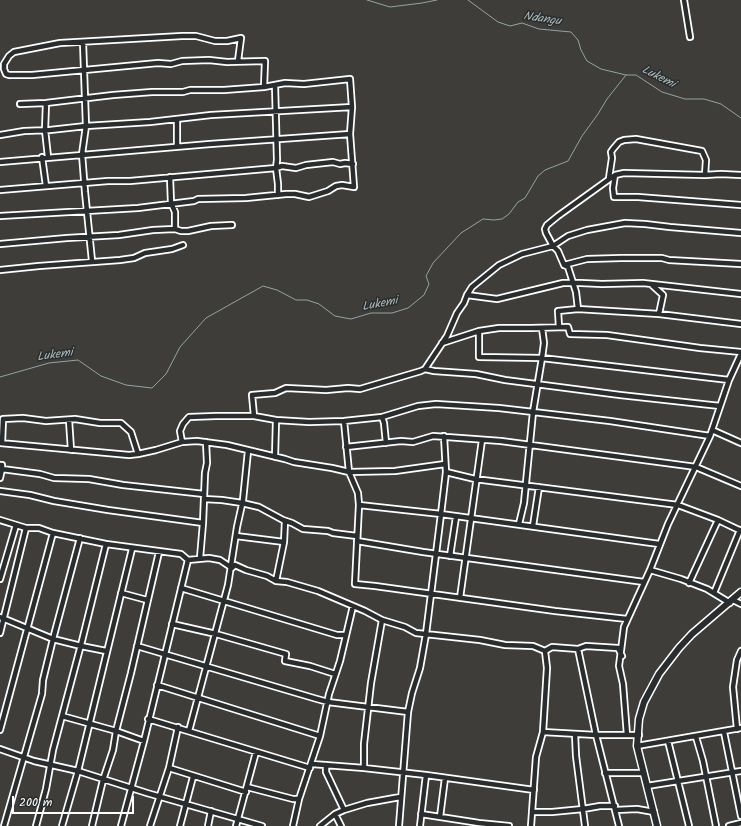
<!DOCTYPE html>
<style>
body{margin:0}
#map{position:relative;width:741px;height:826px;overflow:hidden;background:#3e3d39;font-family:Kalam,sans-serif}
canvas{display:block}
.scale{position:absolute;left:12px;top:796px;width:122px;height:18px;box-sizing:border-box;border:2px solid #fff;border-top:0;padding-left:5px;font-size:12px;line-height:14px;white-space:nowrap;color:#fff;-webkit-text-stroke:3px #2a2d2e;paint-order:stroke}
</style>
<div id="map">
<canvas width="741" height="826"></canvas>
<div class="scale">200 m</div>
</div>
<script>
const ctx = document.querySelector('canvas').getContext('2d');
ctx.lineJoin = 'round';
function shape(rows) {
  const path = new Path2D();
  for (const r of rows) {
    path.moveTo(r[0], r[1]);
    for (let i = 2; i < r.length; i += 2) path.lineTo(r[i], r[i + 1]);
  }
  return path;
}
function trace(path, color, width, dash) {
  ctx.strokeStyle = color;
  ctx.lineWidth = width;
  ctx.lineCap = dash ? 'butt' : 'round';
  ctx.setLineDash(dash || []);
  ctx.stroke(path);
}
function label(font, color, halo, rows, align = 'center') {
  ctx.font = font + ' Kalam,sans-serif';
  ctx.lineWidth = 3;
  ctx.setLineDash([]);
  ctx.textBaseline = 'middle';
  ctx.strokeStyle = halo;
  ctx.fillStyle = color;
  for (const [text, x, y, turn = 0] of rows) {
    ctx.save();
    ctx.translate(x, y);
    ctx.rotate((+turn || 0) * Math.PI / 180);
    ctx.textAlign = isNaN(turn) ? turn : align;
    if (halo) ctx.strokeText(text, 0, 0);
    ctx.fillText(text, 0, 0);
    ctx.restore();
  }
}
trace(shape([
 [367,0,390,7,422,3,437,0],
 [468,0,498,22,510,26,522,23,539,29,571,32,578,40,581,50,587,61,601,69,626,75,636,75,662,92,685,99,704,99,721,104,741,118],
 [0,377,49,363,78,360,101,376,126,385,152,388,166,374,180,347,206,318,263,286,277,290,296,300,307,300,319,304,335,316,351,319,371,313,392,313,408,308,424,295,429,284,426,276,433,263,461,233,483,219,494,220,502,219,509,214,518,202,525,198,538,176,545,170,568,161,582,136,598,114,607,99,626,75]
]), '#92a4a7', 1);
const minor = shape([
 [684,0,690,37],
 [83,42,86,126,82,154,85,192,92,261],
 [238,61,241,38,227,41,215,41,196,36,182,36,60,43,14,52,9,56,4,64,4,69,6,74,9,75,32,75,158,63,171,64,182,61,209,60,227,62,265,61,264,87],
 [275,85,277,160,276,168,278,184,278,195],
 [46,103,45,130,48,157],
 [0,135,24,131,50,130,86,126,150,122,211,115,352,107],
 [177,146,177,119],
 [42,157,46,186],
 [0,162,210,144,350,134],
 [615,175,613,188,614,197,638,197,741,205],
 [170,177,171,203,175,212,175,229],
 [609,178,612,158,611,152,613,149,619,142,624,140,636,139,702,151,706,160,705,175],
 [0,190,108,181,130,181,276,168,282,166,296,168,306,165,333,162,340,164,345,163,353,164],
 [0,216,138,208,194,201,198,199,246,198,286,194,295,194,309,197,328,191,336,186,342,185,354,187,350,134,352,107,350,79,304,84,285,83,264,87,224,90,190,90,183,92,152,92,113,95,46,103,20,104],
 [0,244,67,238,119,235,153,230,175,229,181,231,188,231,211,226,232,225],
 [564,265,587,259,621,258,662,258,669,260,741,264],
 [0,270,39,266,120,260,134,258,145,253,172,249,183,245],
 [652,285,663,295,659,314],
 [467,295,497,299,563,283,581,283,602,284,643,283,741,294],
 [578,309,576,292,568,267,564,265,558,251,553,246,546,233,545,229,547,225,558,216,615,175,624,173,705,175,721,174,741,175],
 [559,327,558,311,578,309,659,314,741,324],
 [479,331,479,357,542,358,729,380],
 [442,343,479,331,499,328,531,328,568,327,570,334,607,335,700,348,741,352],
 [425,369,434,371,476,374,505,380,620,395,720,406],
 [254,416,252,395,275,393,286,388,326,390,348,388,360,389,421,371,425,369,447,336,457,313,464,303,467,295,472,287,499,265,522,254,553,246,568,236,587,230,625,223,645,224,670,227,741,233],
 [382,417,384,423,386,443],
 [69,420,71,450],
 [344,421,349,472,358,493,359,505,355,584,375,586,555,611,627,619],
 [712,430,741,443],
 [182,442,180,431,183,424,189,417,216,416,254,416,276,420,309,422,344,421,382,417,418,406,436,404,499,408,610,421,710,436],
 [0,443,129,455,138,454,156,450,182,442,197,441,227,445,285,459,294,462,332,468,349,472,395,471,445,464],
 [2,443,3,419,23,418,46,421,75,419,100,423,121,423,131,432,138,454],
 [346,447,401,441,413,442,433,436,501,441,696,467,741,486],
 [275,457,276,420],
 [0,465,2,465,2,469,0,478],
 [2,469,40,474,54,478,89,479,123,485,204,494],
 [446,472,475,479,678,505,718,520,741,531],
 [0,491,30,495,54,501,108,510,203,523],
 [204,499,222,500,242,503,259,507,283,520,292,523,303,529,328,531,333,533,357,536],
 [359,505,441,514,659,544],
 [0,520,26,528,39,528,53,533,106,544,181,554,188,560,209,558,220,560,232,568,235,565,246,570,267,576,276,581,287,582,318,591,365,611,382,620,405,627,416,633,480,640,505,645,533,646,545,651,552,647,578,649,586,646,618,648,622,656],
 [519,524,524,503,533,412,542,358,544,343,542,328],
 [533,526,539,487],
 [236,536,284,542],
 [357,541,423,552,644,582],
 [450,556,456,517],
 [200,558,203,523,205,473,207,463,206,442],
 [650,570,681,579,707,589,730,603],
 [0,579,16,525],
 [276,581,284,542,285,521],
 [689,583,718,520],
 [181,588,337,635,345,635],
 [121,593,147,600],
 [714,593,740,530],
 [460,598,482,440],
 [733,600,741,604],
 [0,617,53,639,81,646,106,651],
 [172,624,216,634,286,654,285,661,310,666,335,674],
 [0,633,26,528],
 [137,646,317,699,328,702,408,712],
 [578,649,596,735,619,826],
 [157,685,320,736],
 [62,716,116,731,144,741],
 [148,719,310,768],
 [737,729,733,687,737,660,741,651],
 [0,730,53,533],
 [189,731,228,585,237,527,243,500,248,451],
 [543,732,596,735,639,735],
 [724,732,741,816],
 [575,734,576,756,585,826],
 [627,735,623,684,619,666,624,627,650,570,668,524,710,436,729,380,741,354],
 [696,737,703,761,716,826],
 [668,741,689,826],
 [637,746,741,728],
 [0,749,34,761,78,771,147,793,262,826],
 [312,764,364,768,426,775,534,790],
 [326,765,326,772,344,810],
 [169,768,246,792],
 [364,768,364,744,371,683,382,620],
 [605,773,644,773],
 [647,786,741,771],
 [247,787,293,799,299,799],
 [616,810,637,809,654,812],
 [532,812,552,812,583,809,600,806,615,806],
 [335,814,341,826],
 [421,814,479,823,509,826],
 [440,817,445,778],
 [4,826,42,694,43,680,53,639,80,538],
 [36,826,46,789,53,750,82,641,106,544],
 [62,826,78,771,132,549],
 [92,826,103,780,113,750,116,731,131,673,159,552],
 [121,826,144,741,188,560],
 [150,826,169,768,178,727],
 [180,826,193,777],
 [208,826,211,811],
 [236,826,256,752],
 [293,826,299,799,320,736,329,694,340,661,353,606],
 [320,826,335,814,344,810,367,803,400,797],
 [399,826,408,712,412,693,420,668,426,634,441,514,446,472,444,436],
 [420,826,426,775],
 [531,826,536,757,543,732,547,668,545,651],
 [729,826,741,823]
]);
const tertiary = shape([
 [657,826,637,746,639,719,644,702,659,674,679,648,692,634,741,592]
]);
trace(minor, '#fff', 8);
trace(tertiary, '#fff', 9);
trace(minor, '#2a2d2e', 4.5);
trace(tertiary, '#2a2d2e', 6);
label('italic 12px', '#aebbbd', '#2a2d2e', [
 ["Ndangu",542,20,8],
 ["Lukemi",658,78,27],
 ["Lukemi",380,305,-11],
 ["Lukemi",55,356,-8]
]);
</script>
